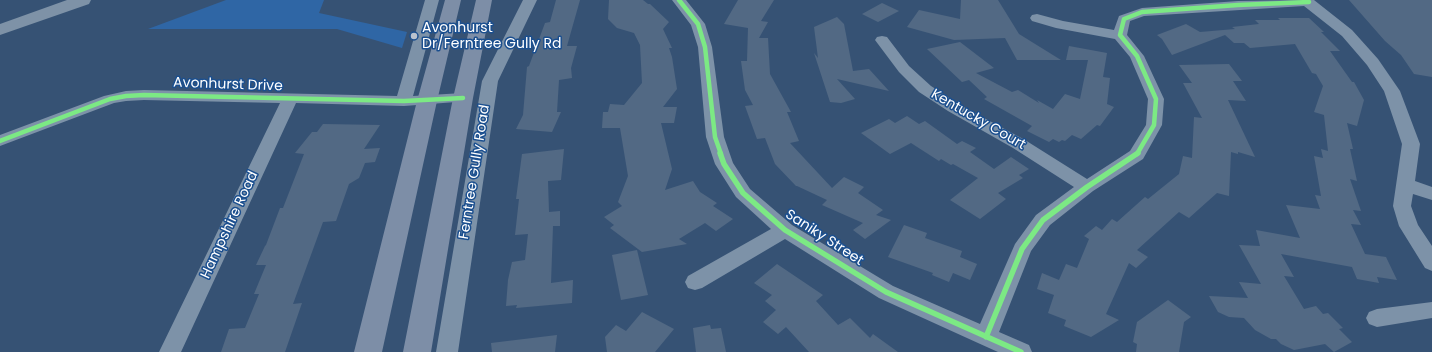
<!DOCTYPE html>
<style>
body{margin:0}
canvas{display:block;background:#365274}
</style>
<canvas width="1432" height="352"></canvas>
<script>
const ctx = document.querySelector('canvas').getContext('2d');
ctx.lineJoin = 'round';
function fill(path, color) {
  ctx.fillStyle = color;
  ctx.fill(path, 'evenodd');
}
function shape(rows) {
  const path = new Path2D();
  for (const r of rows) {
    path.moveTo(r[0], r[1]);
    for (let i = 2; i < r.length; i += 2) path.lineTo(r[i], r[i + 1]);
  }
  return path;
}
function trace(path, color, width, dash) {
  ctx.strokeStyle = color;
  ctx.lineWidth = width;
  ctx.lineCap = dash ? 'butt' : 'round';
  ctx.setLineDash(dash || []);
  ctx.stroke(path);
}
function label(font, color, halo, rows, align = 'center') {
  ctx.font = font + ' Poppins,sans-serif';
  ctx.lineWidth = 3;
  ctx.setLineDash([]);
  ctx.textBaseline = 'middle';
  ctx.strokeStyle = halo;
  ctx.fillStyle = color;
  for (const [text, x, y, turn = 0] of rows) {
    ctx.save();
    ctx.translate(x, y);
    ctx.rotate((+turn || 0) * Math.PI / 180);
    ctx.textAlign = isNaN(turn) ? turn : align;
    if (halo) ctx.strokeText(text, 0, 0);
    ctx.fillText(text, 0, 0);
    ctx.restore();
  }
}
fill(shape([
 [226,0,324,0,319,13,407,32,402,48,337,29,148,29]
]), '#2f66a5');
fill(shape([
 [556,0,580,0,567,46,577,46,571,68,572,78,559,80,557,112,561,112,552,132,516,129,523,115,527,67,529,66,545,23,550,22],
 [609,0,643,0,648,4,650,4,669,22,663,29,672,48,669,48,672,57,677,89,663,107,677,107,674,123,661,123,672,169,665,190,693,181,700,192,717,203,713,206,733,219,716,231,705,223,679,239,687,244,642,252,610,228,614,225,604,217,622,206,618,202,628,176,620,128,602,128,603,112,608,112,610,104,624,105,642,83,640,45,634,33,617,28,608,19],
 [738,0,774,0,761,21,768,22,759,38,768,38,770,74,791,112,787,112,799,141,790,143,832,188,844,177,864,187,858,193,883,210,876,215,891,220,865,239,853,230,863,223,822,205,827,200,797,186,796,186,775,164,765,138,757,139,745,106,753,105,745,90,741,61,747,61,748,28,724,24],
 [961,0,998,0,1019,34,1061,60,1017,60,1005,38,954,40,907,27,919,10,960,19],
 [1349,0,1432,0,1432,77,1414,74,1401,55,1385,41],
 [882,3,899,11,878,22,862,14],
 [837,17,844,24,853,71,869,69,889,91,837,79,855,99,841,103,830,102,814,53,818,58,814,27],
 [1278,18,1309,18,1324,32,1321,32,1340,51,1330,51,1352,82,1354,82,1364,100,1357,126,1347,123,1353,149,1350,149,1357,181,1350,179,1361,211,1353,210,1361,225,1351,224,1365,254,1386,257,1397,280,1377,277,1379,283,1357,279,1352,267,1281,254,1294,277,1284,276,1304,309,1316,306,1323,314,1328,313,1343,328,1339,329,1352,342,1334,352,1325,344,1294,350,1281,344,1276,339,1271,339,1255,330,1244,318,1229,317,1218,312,1209,296,1248,298,1239,282,1261,284,1239,245,1260,246,1256,230,1300,238,1286,205,1320,209,1315,195,1321,196,1314,156,1323,158,1321,149,1328,151,1324,115,1314,112,1323,86,1316,74,1312,73,1295,44,1250,48,1244,43,1234,43,1225,35,1172,55,1162,39,1157,35,1186,24,1200,32,1235,29,1232,27,1259,24,1255,20,1280,20],
 [960,42,994,68,976,73,1012,92,1018,90,1039,103,1037,100,1053,109,1065,94,1080,99,1088,60,1066,60,1069,46,1107,53,1103,77,1110,78,1107,104,1114,107,1100,126,1097,125,1081,139,1072,135,1065,141,1062,140,1059,142,1053,139,1049,142,1027,131,1032,126,984,99,987,97,969,80,962,82,927,49],
 [1229,64,1242,81,1233,81,1246,101,1228,100,1255,157,1238,152,1238,154,1231,152,1229,196,1217,193,1189,218,1179,212,1137,250,1148,257,1136,268,1129,263,1106,314,1119,320,1091,337,1064,326,1066,320,1048,313,1054,295,1037,289,1042,273,1059,280,1066,264,1077,268,1089,239,1084,236,1096,226,1102,230,1112,219,1117,222,1145,197,1148,199,1179,174,1183,156,1192,158,1194,117,1202,118,1183,83,1192,83,1179,65],
 [907,116,919,124,925,121,957,144,962,141,976,148,970,152,994,169,1011,157,1029,169,1019,175,1023,178,998,193,1006,199,980,219,950,200,978,178,953,164,951,165,941,159,939,161,911,143,890,154,861,133,889,119,895,123],
 [323,124,380,125,364,149,380,148,375,162,365,163,359,178,349,184,336,221,323,222,293,304,302,303,285,352,221,352,229,329,245,328,259,294,254,294,266,265,256,265,265,246,266,245,280,208,283,208,304,154,295,153,312,132,317,132],
 [564,149,561,180,548,181,549,212,560,211,560,226,553,226,551,283,573,280,572,303,516,308,517,305,506,306,508,280,512,262,525,260,528,234,515,235,519,199,516,199,522,154],
 [904,225,927,233,925,238,962,251,960,257,977,264,970,280,953,273,949,282,932,275,933,273,888,257],
 [637,250,648,295,621,300,612,255],
 [777,264,823,295,816,301,838,325,850,318,870,338,873,334,898,352,809,352,786,327,778,334,763,322,776,310,765,301,772,295,754,283],
 [1168,300,1191,317,1184,322,1179,352,1136,352,1137,344,1133,342,1137,322],
 [642,312,674,329,655,352,607,352,605,337,616,325,626,331],
 [710,325,711,329,721,328,726,352,696,352,693,328],
 [557,335,555,352,492,352,491,343]
]), '#526984');
fill(shape([
 [425,0,439,0,413,96,463,93,469,95,471,98,469,101,404,106,296,103,181,352,159,352,280,103,144,100,126,101,114,103,0,146,0,135,104,96,126,91,144,90,397,96,425,0],
 [523,0,537,0,498,81,458,352,436,352,482,81,523,0],
 [672,0,686,0,705,24,712,47,724,137,733,163,750,189,792,225,893,286,980,324,1015,244,1036,215,1074,187,1013,148,948,111,919,92,899,72,875,40,877,37,882,36,887,37,909,66,931,86,960,105,1025,140,1087,179,1130,151,1146,125,1148,99,1130,57,1115,39,1056,28,1032,21,1030,18,1032,15,1037,14,1063,21,1114,30,1119,16,1142,8,1238,1,1314,0,1352,30,1378,59,1400,91,1420,144,1415,181,1432,187,1432,200,1413,194,1411,206,1418,225,1432,246,1432,271,1425,268,1399,226,1393,206,1402,144,1384,91,1367,65,1342,36,1304,6,1144,16,1130,21,1127,35,1144,56,1164,99,1162,125,1143,159,1093,191,1050,225,1031,251,999,332,1029,345,1032,352,998,352,978,343,879,298,785,239,702,288,695,290,688,288,685,282,688,276,771,229,736,197,715,164,706,137,698,47,691,25,672,0],
 [1432,302,1432,318,1377,327,1369,324,1366,318,1369,312,1377,309,1432,302]
]), '#7d92a8');
fill(shape([
 [445,0,461,0,437,101,382,352,354,352,417,101,445,0],
 [476,0,492,0,473,98,431,352,403,352,453,98,476,0]
]), '#7d8ea7');
fill(shape([
 [67,0,91,0,89,4,0,35,0,24,67,0]
]), '#7e92a7');
trace(shape([
 [679,0,698,24,705,47,715,137,721,154],
 [0,141,110,99,126,96,144,95,404,101,463,98],
 [1137,154,1154,125,1156,99,1137,56,1120,35,1124,19,1142,12,1238,5,1309,2]
]), '#7ce984', 4.5);
trace(shape([
 [720,153,724,164,743,193,785,230,886,292,1021,352],
 [986,337,1022,249,1043,220,1087,187,1138,153]
]), '#7ce984', 5.5);
for (const [x, y, r, color] of [
 [414,36,4,"#b9c2ce"]
]) {
  const dot = new Path2D();
  dot.arc(x, y, r, 0, 2 * Math.PI);
  ctx.fillStyle = color;
  ctx.fill(dot);
  trace(dot, '#1b4f8f', 1.5);
}
label('14px', '#fff', '#1b4f8f', [
 ["Avonhurst",422,28],
 ["Dr/Ferntree Gully Rd",422,44]
], 'left');
label('14px', '#fff', '#1b4f8f', [
 ["Avonhurst Drive",228,85,2],
 ["Kentucky Court",978,120,30],
 ["Ferntree Gully Road",475,172,-81],
 ["Hampshire Road",230,225,-65],
 ["Saniky Street",824,238,33]
]);
</script>
